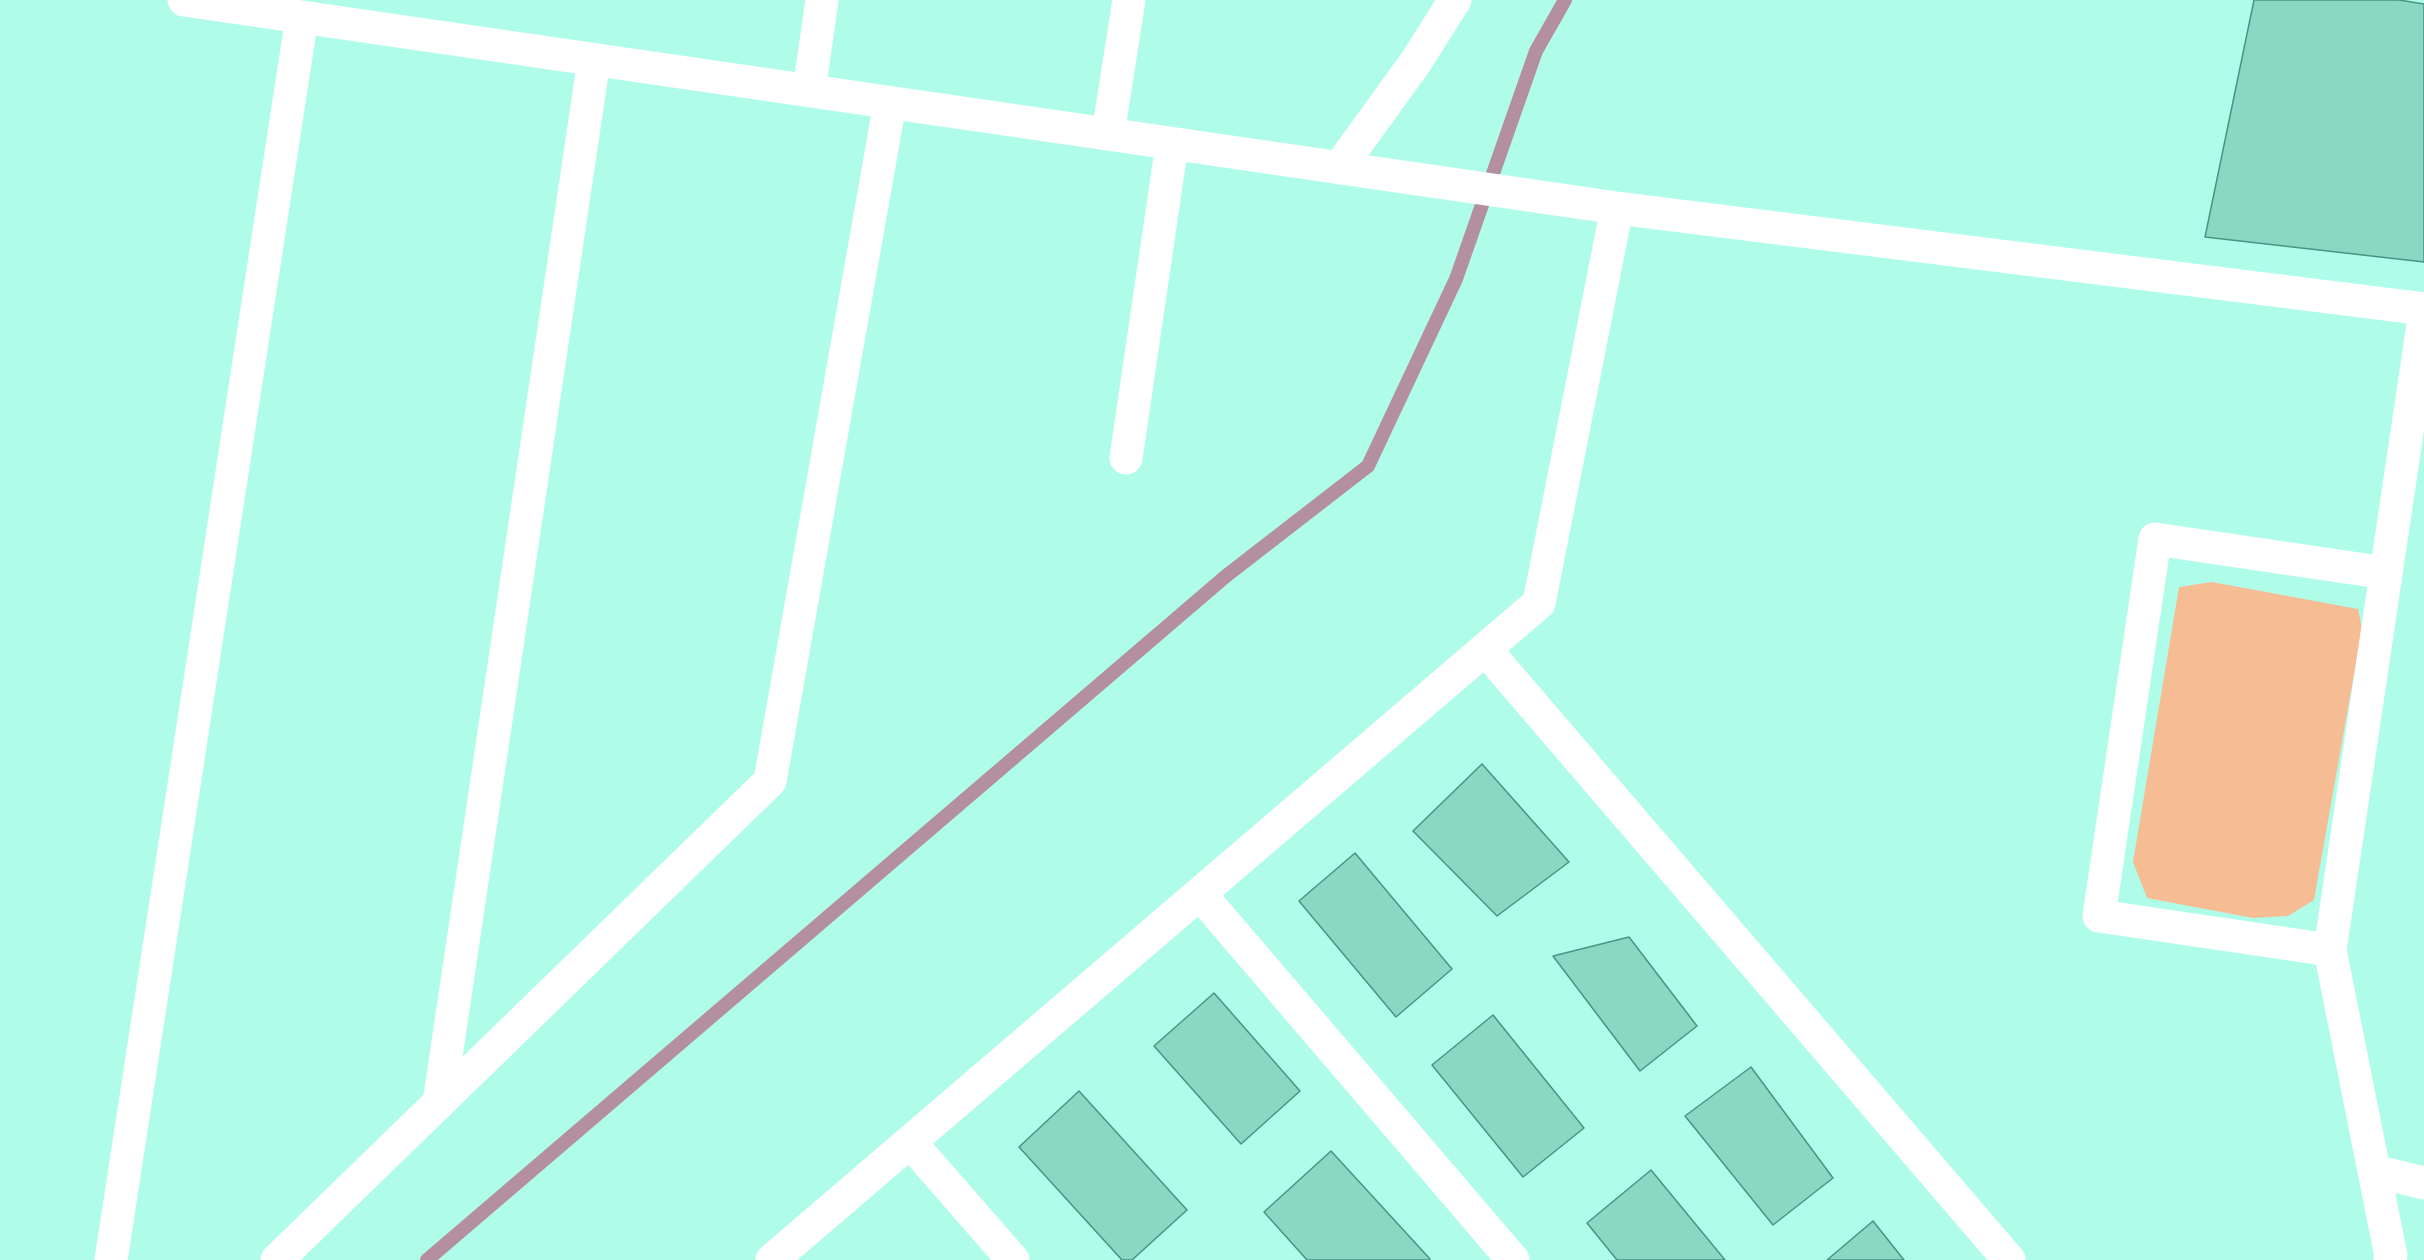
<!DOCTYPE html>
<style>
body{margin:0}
canvas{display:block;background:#affde8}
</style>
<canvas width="2424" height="1260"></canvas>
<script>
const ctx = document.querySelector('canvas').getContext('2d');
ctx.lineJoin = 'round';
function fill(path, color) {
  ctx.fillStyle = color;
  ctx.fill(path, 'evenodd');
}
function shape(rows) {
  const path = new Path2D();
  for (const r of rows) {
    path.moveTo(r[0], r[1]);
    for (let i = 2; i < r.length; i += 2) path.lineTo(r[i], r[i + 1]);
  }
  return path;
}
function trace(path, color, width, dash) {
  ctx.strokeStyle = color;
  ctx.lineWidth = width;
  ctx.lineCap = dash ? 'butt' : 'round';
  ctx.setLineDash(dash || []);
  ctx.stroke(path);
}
fill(shape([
 [2212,582,2358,609,2362,629,2314,900,2288,916,2253,918,2147,898,2133,862,2179,587]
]), '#f6bd95');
trace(shape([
 [427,1260,1226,576,1368,466,1456,279,1536,51,1565,0]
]), '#b4909e', 14);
const building = shape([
 [2254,0,2399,0,2424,4,2424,262,2205,237,2254,0],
 [1482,764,1569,862,1497,916,1413,831,1482,764],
 [1355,853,1452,969,1396,1017,1299,901,1355,853],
 [1629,937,1697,1026,1640,1071,1553,956,1629,937],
 [1214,993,1300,1091,1241,1144,1154,1046,1214,993],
 [1493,1015,1584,1128,1523,1177,1432,1065,1493,1015],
 [1751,1067,1833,1178,1773,1225,1685,1116,1751,1067],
 [1079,1091,1187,1210,1132,1260,1122,1260,1019,1147,1079,1091],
 [1331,1151,1430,1259,1429,1260,1307,1260,1264,1212,1331,1151],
 [1651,1170,1725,1260,1617,1260,1587,1223,1651,1170],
 [1873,1221,1904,1260,1827,1260,1873,1221]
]);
fill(building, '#8ad7c2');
trace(building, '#489583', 1.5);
trace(shape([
 [184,0,1617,208,2424,309],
 [809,91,822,0],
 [1108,134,1129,0],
 [1339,168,1415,63,1455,0],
 [1126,458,1172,144],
 [1485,649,2009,1260],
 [1200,894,1513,1260],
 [2330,950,2099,916,2155,539,2386,573],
 [439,1103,594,60],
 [910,1142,1013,1260],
 [2374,1171,2424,1183],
 [111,1260,302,17],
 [277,1260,770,781,890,103],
 [772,1260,1539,603,1617,208],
 [2390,1260,2391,1256,2330,950,2424,318]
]), '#fff', 33);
</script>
